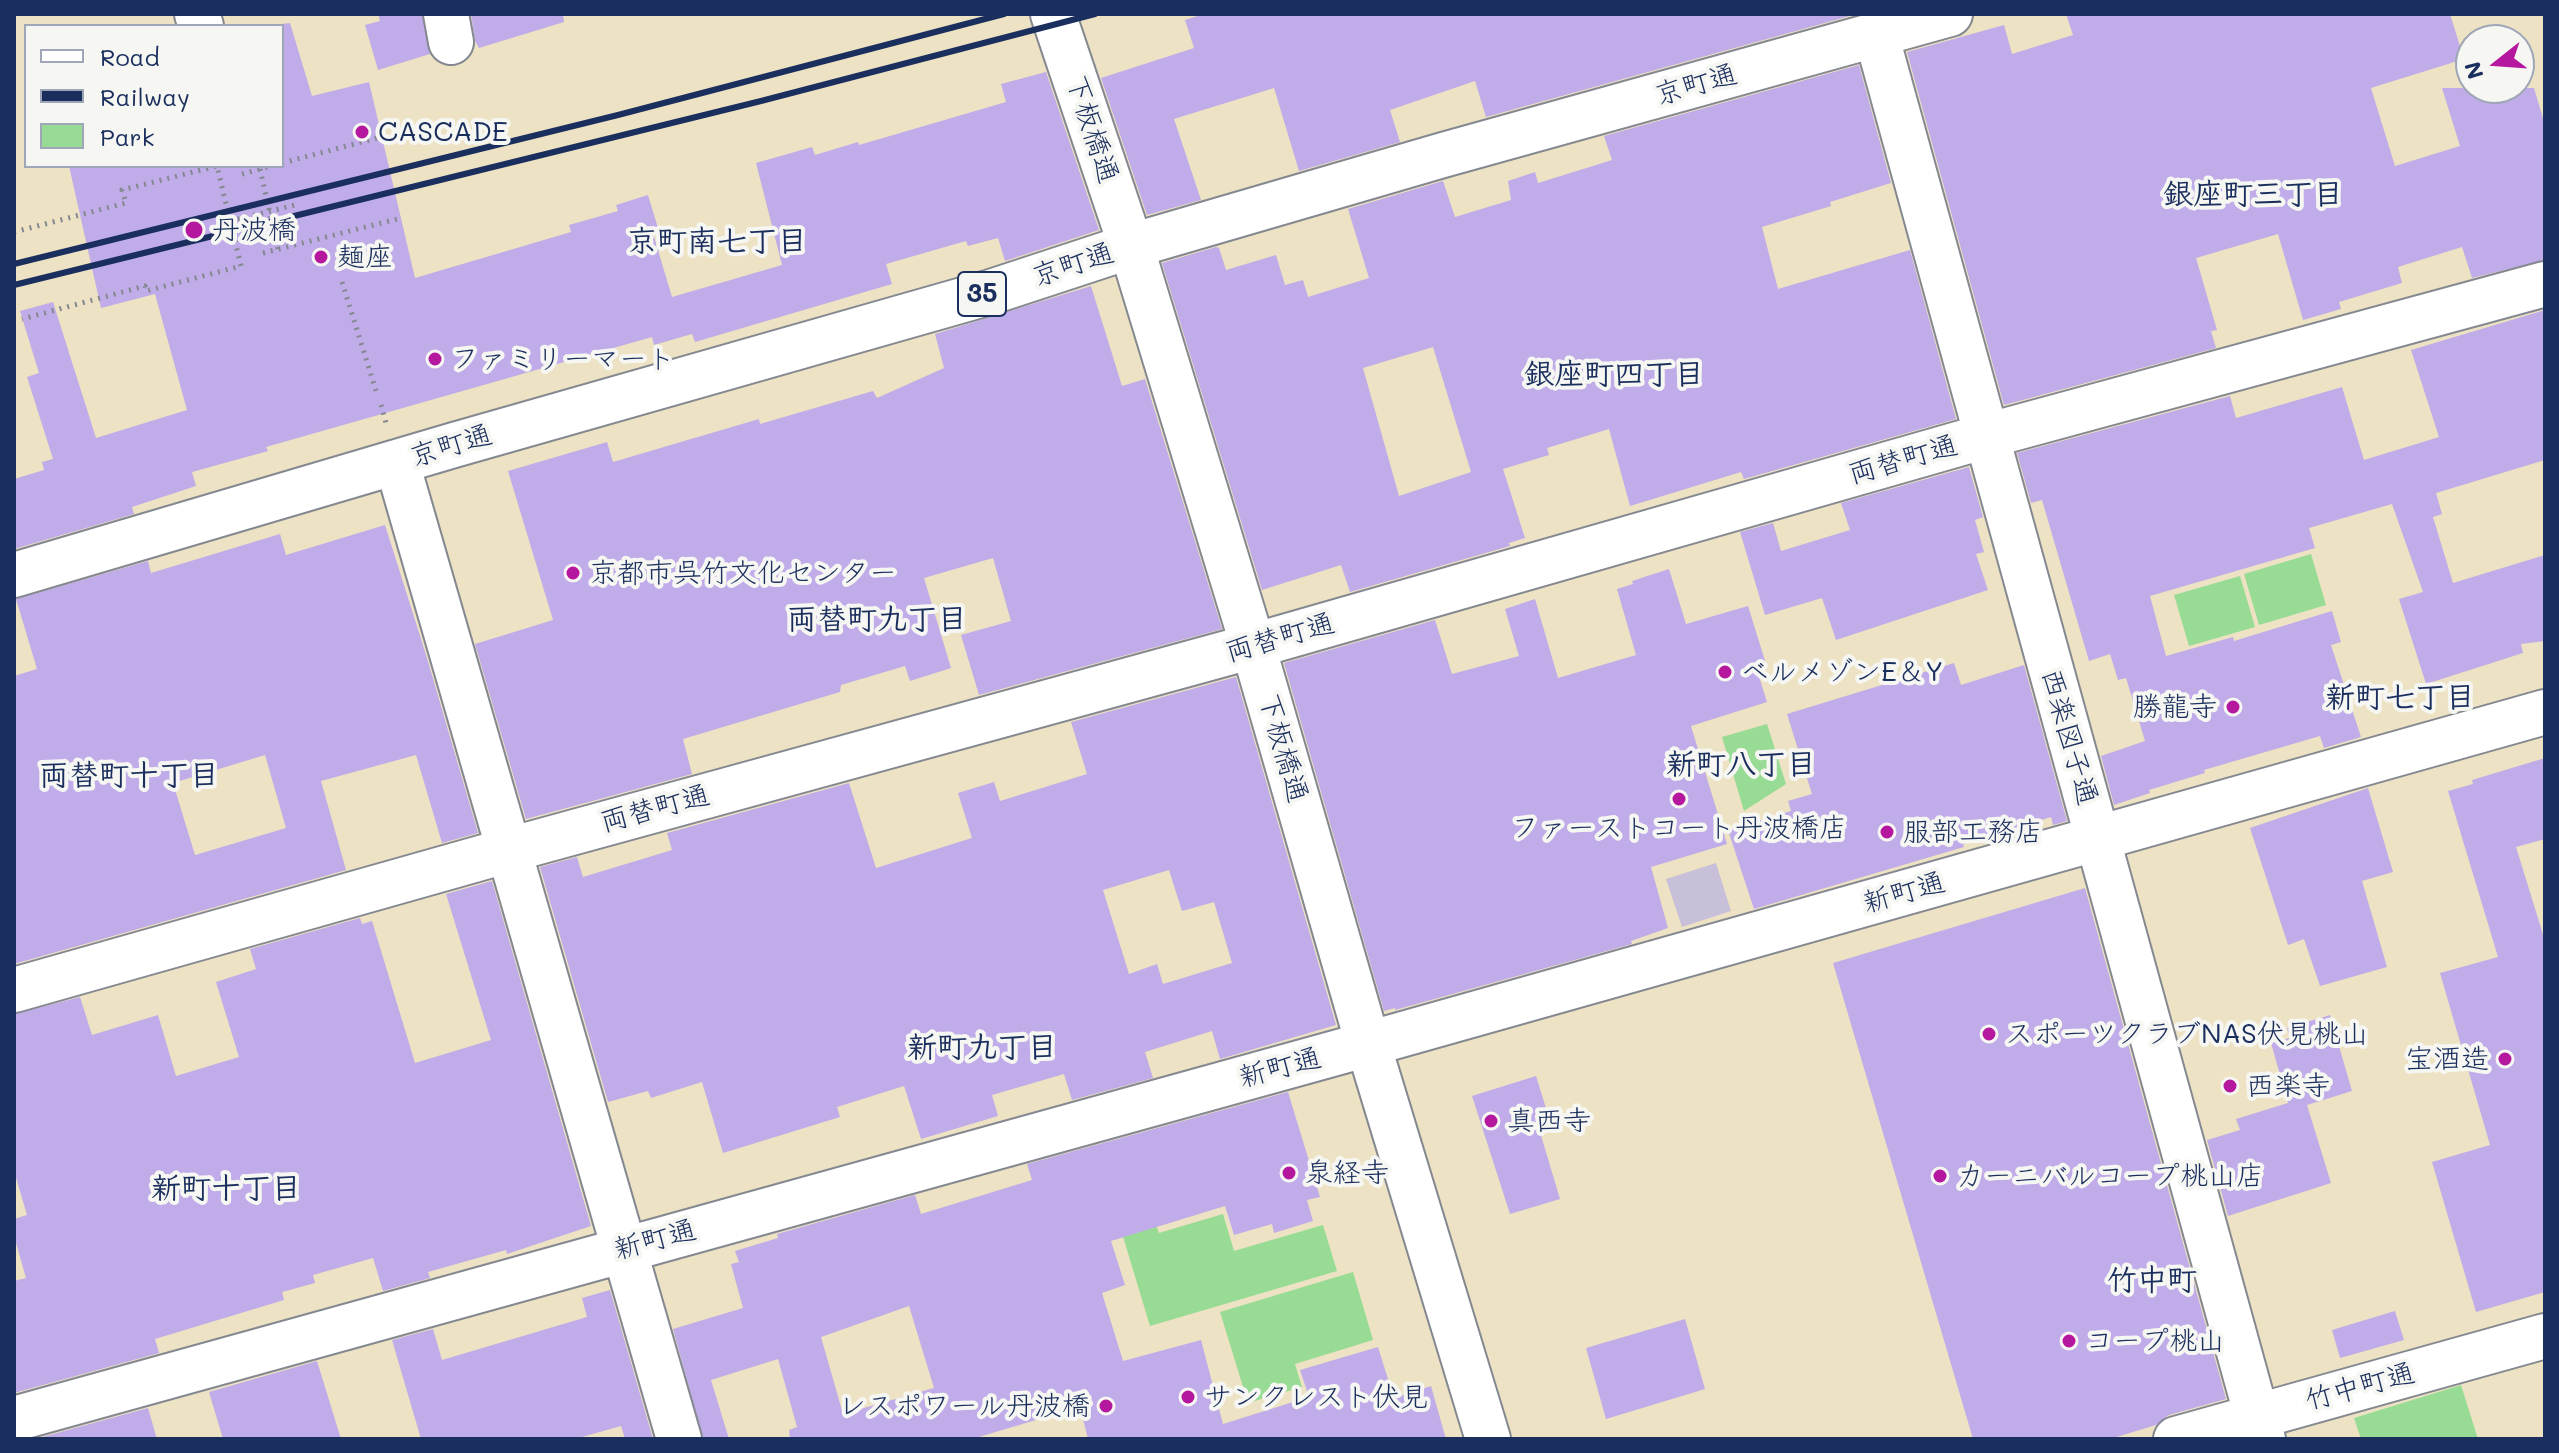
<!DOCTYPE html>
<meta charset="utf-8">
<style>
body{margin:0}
#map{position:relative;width:2559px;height:1453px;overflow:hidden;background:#ede2c3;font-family:Mali,sans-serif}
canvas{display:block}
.frame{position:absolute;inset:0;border:16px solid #1b2f5e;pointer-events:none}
.legend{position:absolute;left:24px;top:24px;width:260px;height:144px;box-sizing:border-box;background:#f6f6f2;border:2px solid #9ea6b7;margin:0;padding:10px 14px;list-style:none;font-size:24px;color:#1b2f5e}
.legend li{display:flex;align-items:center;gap:16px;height:40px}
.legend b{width:40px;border:2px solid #9ea6b7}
.north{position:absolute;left:2455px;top:24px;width:80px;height:80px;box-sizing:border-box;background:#f6f6f2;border:2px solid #9ea6b7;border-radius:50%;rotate:253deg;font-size:22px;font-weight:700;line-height:32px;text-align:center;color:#1b2f5e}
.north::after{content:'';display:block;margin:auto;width:28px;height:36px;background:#b5179e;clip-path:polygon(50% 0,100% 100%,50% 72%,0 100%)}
</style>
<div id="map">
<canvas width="2559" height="1453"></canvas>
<div class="frame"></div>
<ul class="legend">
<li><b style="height:10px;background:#fff"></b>Road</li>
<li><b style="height:10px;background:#1b2f5e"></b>Railway</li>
<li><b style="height:22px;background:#97db94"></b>Park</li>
</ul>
<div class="north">N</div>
</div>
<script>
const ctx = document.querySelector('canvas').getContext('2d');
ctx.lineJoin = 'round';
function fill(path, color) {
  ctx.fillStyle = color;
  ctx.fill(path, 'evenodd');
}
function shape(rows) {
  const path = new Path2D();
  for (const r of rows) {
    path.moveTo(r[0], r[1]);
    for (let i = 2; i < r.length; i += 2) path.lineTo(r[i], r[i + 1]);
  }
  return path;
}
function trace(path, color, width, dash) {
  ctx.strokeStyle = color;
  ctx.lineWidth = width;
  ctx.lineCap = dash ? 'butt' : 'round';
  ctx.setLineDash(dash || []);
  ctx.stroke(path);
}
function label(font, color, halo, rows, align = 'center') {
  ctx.font = font + ' Mali,"Klee One",sans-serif';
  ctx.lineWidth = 8;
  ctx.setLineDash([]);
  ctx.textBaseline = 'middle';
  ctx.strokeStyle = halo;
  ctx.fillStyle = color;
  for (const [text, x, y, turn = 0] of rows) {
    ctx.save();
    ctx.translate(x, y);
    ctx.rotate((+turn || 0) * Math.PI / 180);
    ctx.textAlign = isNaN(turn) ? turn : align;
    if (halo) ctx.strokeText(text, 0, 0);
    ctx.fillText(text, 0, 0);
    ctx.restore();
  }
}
fill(shape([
 [1716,863,1731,911,1682,927,1666,879]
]), '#c8bfd8');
fill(shape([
 [2311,554,2326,605,2259,625,2244,574],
 [2240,576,2255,627,2189,646,2174,595],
 [1767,724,1786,784,1744,811,1722,737],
 [1223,1214,1234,1251,1323,1225,1337,1271,1150,1326,1121,1230,1154,1220,1159,1233],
 [1353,1272,1373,1340,1295,1364,1302,1387,1248,1403,1220,1312],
 [2461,1385,2478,1439,2361,1439,2354,1418]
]), '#97db94');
fill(shape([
 [378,14,422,14,430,54,378,70,365,25,380,21],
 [471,14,563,14,564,22,479,48,475,41],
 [1204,14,1857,14,1486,117,1475,81,1390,110,1400,142,1299,171,1274,88,1174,119,1201,200,1147,215,1101,78,1194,48,1185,20],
 [2066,14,2450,14,2464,59,2371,88,2395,166,2460,146,2442,88,2534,88,2545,125,2545,260,2472,278,2462,247,2398,267,2402,283,2339,302,2341,309,2303,320,2278,234,2196,258,2217,330,2211,331,2216,348,2004,405,1907,52,2004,25,2012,54,2073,35],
 [290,23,312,96,369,82,415,278,571,232,569,225,618,211,616,205,648,195,658,228,652,230,672,297,782,265,756,163,812,147,815,155,858,142,859,145,1006,102,1001,84,1046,72,1099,230,1005,261,998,238,968,246,966,241,886,264,892,284,695,342,692,334,654,345,652,337,266,447,268,451,192,472,196,486,132,507,134,514,14,549,14,479,44,470,42,462,53,459,27,377,39,373,20,311,53,302,96,438,187,410,155,294,101,308,69,166,282,166,282,24],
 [1859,65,1891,183,1830,202,1831,206,1762,227,1778,289,1910,250,1956,419,1744,479,1741,472,1630,506,1609,429,1547,448,1549,455,1503,469,1525,538,1509,543,1510,546,1350,592,1341,565,1262,590,1162,263,1216,247,1219,248,1226,270,1276,255,1285,285,1303,280,1308,297,1369,278,1348,209,1443,181,1455,217,1511,200,1508,181,1535,172,1538,183,1612,160,1604,136],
 [1433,347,1471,472,1399,496,1363,368],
 [1091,286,1122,386,1145,379,1222,629,979,695,961,635,1011,621,993,558,924,578,951,668,910,681,905,666,841,685,840,692,683,739,692,774,526,819,475,644,553,620,508,471,607,442,613,462,759,419,760,424,873,391,877,398,944,368,935,334],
 [2545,310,2545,460,2436,493,2442,514,2433,517,2453,583,2545,555,2545,641,2521,644,2523,653,2426,684,2399,599,2423,592,2392,504,2309,528,2315,548,2150,596,2166,656,2233,637,2234,641,2332,611,2341,642,2331,645,2361,737,2324,748,2320,736,2204,770,2205,773,2149,790,2150,793,2114,805,2101,756,2145,741,2126,678,2118,680,2110,654,2089,661,2042,500,2031,503,2017,453,2230,396,2236,418,2342,387,2364,460,2439,437,2411,350],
 [1969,467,1983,517,1975,520,1984,552,1976,554,1988,590,1836,640,1822,598,1765,615,1740,532,1773,523,1781,551,1850,530,1841,503],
 [385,525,427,658,478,833,442,843,416,755,321,781,346,870,14,964,14,676,37,669,16,599,148,561,151,573,280,534,286,555],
 [265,755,286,828,195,855,173,783],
 [1669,569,1686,624,1748,606,1766,664,1756,667,1767,702,1691,726,1727,844,1651,867,1668,928,1631,941,1632,944,1395,1010,1395,1008,1384,1011,1284,663,1435,620,1452,674,1519,656,1505,609,1535,599,1558,678,1636,655,1617,589,1633,584,1632,581],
 [1954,663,1961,685,2024,665,2067,821,2053,825,2051,817,1963,844,1964,847,1754,909,1728,830,1791,811,1788,801,1812,794,1787,714],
 [1236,677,1336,1025,1220,1059,1212,1031,1145,1052,1153,1078,1072,1100,1064,1074,992,1095,998,1116,921,1139,904,1086,837,1107,840,1117,723,1153,702,1082,651,1098,648,1091,608,1102,540,867,577,857,583,877,672,850,667,833,849,783,876,868,972,838,958,793,994,782,1000,801,1087,774,1071,722],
 [1169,870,1182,911,1214,902,1232,963,1163,984,1157,964,1129,974,1103,890],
 [2545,758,2545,839,2516,847,2545,941,2545,1292,2476,1312,2432,1162,2490,1145,2440,973,2498,957,2448,791,2473,784,2472,780],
 [2368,788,2393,872,2362,881,2387,967,2320,986,2304,939,2288,945,2250,828],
 [492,881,591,1226,507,1254,506,1250,428,1272,430,1278,383,1291,373,1258,313,1275,315,1283,282,1292,284,1300,155,1339,159,1353,14,1393,14,1281,26,1278,14,1236,14,1219,27,1215,14,1171,14,1014,80,997,92,1035,158,1015,176,1076,239,1057,216,982,256,969,250,949,360,918,362,924,372,921,415,1063,491,1040,446,894],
 [2085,888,2226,1399,2169,1415,2156,1425,2110,1439,1973,1439,1833,963],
 [2330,1015,2352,1091,2307,1105,2331,1183,2228,1216,2207,1140,2240,1130,2236,1119,2288,1103,2271,1043,2290,1038,2287,1028],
 [1536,1076,1549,1118,1537,1122,1560,1199,1510,1214,1472,1096],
 [1288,1092,1320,1197,1307,1200,1313,1221,1274,1233,1272,1224,1234,1235,1225,1206,1111,1241,1125,1285,1102,1293,1123,1361,1201,1340,1223,1424,1309,1397,1300,1370,1378,1347,1394,1398,1431,1386,1446,1439,1088,1439,1080,1407,972,1439,790,1439,789,1430,797,1427,778,1359,711,1380,729,1439,703,1439,673,1329,743,1308,731,1264,739,1262,735,1251,778,1238,777,1234,915,1195,921,1214,1032,1180,1027,1164],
 [909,1306,934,1388,843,1414,821,1337],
 [610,1290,653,1439,625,1439,621,1426,575,1439,421,1439,392,1340,433,1329,442,1360,587,1317,582,1298],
 [2395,1311,2404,1340,2340,1358,2332,1330],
 [1685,1319,1705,1389,1606,1419,1586,1348],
 [317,1361,341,1439,223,1439,209,1392],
 [148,1408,157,1439,35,1439]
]), '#c0ace8');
const minor = shape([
 [197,14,201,26],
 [446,14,451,42],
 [1053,14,1131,246,1253,646,1368,1044,1488,1439],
 [1876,34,2263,1439],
 [397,463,679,1439],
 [14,990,509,850,1253,646,1986,436,2545,284],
 [14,1419,1368,1044,2545,712],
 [2176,1439,2545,1336]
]);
const major = shape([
 [14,575,454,445,991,292,1131,246,1443,155,1950,14]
]);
trace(minor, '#848890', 48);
trace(major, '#848890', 48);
trace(shape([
 [282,163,381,137],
 [260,169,278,249],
 [242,174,271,166],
 [230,221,299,204],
 [14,232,126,203,122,190,217,166,241,266,146,291,145,286,22,319],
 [263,253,401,218],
 [342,282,377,394],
 [381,405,386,423]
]), '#848890', 5, [2, 6]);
trace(minor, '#fff', 44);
trace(major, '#fff', 44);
trace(shape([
 [14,264,618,115,1004,14],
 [14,285,761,101,1095,14]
]), '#1b2f5e', 6);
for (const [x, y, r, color] of [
 [362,132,8,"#b5179e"],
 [194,230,10,"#b5179e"],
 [321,257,8,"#b5179e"],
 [435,359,8,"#b5179e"],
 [573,573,8,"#b5179e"],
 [1725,672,8,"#b5179e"],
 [2233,707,8,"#b5179e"],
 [1679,799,8,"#b5179e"],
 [1887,832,8,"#b5179e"],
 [1989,1034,8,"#b5179e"],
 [2505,1059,8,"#b5179e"],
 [2230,1086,8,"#b5179e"],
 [1491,1121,8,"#b5179e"],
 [1289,1173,8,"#b5179e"],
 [1940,1176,8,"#b5179e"],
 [2069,1341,8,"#b5179e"],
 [1188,1397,8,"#b5179e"],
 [1106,1406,8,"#b5179e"]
]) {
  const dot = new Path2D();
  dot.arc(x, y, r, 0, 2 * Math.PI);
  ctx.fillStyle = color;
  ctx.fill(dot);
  trace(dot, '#f6f6f2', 3);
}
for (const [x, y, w] of [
 [982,294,48]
]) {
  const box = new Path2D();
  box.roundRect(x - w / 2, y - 22, w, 44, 6);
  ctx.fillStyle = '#f6f6f2';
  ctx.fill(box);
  trace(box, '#1b2f5e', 2);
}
label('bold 26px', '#1b2f5e', null, [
 ["35",982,294]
]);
label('28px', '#1b2f5e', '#f6f6f2', [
 ["京町通",1696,85,-16],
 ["下板橋通",1092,129,72],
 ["京町通",1073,265,-18],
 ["京町通",451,446,-17],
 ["両替町通",1903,460,-16],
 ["両替町通",1280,638,-16],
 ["西楽図子通",2069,737,74],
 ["下板橋通",1283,748,74],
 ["両替町通",655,809,-15],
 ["新町通",1904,893,-16],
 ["新町通",1280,1068,-15],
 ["新町通",655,1240,-15],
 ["竹中町通",2360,1387,-15]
]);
label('28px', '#1b2f5e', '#f6f6f2', [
 ["CASCADE",378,132],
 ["丹波橋",212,230],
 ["麺座",337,257],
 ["ファミリーマート",451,359],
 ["京都市呉竹文化センター",589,573],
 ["ベルメゾンE＆Y",1741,672],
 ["勝龍寺",2217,707,"right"],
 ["ファーストコート丹波橋店",1679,828,"center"],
 ["服部工務店",1903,832],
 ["スポーツクラブNAS伏見桃山",2005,1034],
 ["宝酒造",2489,1059,"right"],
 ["西楽寺",2246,1086],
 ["真西寺",1507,1121],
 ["泉経寺",1305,1173],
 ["カーニバルコープ桃山店",1956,1176],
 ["コープ桃山",2085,1341],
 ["サンクレスト伏見",1204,1397],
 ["レスポワール丹波橋",1090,1406,"right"]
], 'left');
label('bold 30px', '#1b2f5e', '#f6f6f2', [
 ["銀座町三丁目",2253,195],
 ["京町南七丁目",717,242],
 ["銀座町四丁目",1614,375],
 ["両替町九丁目",877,620],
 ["新町七丁目",2400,698],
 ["新町八丁目",1741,765],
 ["両替町十丁目",129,776],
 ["新町九丁目",982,1048],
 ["新町十丁目",226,1189],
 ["竹中町",2152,1281]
]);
</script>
